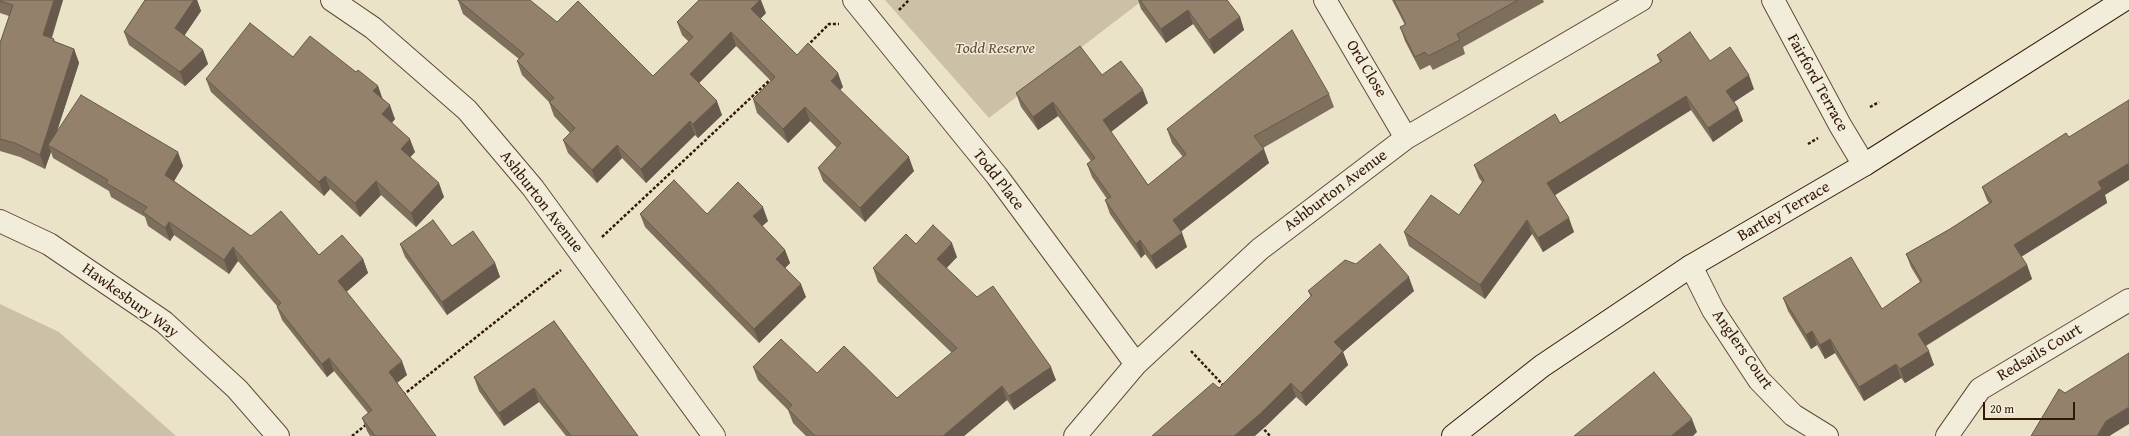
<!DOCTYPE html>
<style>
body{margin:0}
#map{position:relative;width:2129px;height:436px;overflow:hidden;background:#ebe3c8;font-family:"Gentium Book Plus",serif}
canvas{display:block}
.scale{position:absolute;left:1983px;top:402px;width:92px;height:18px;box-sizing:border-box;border:2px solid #331708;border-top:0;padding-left:5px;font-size:12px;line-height:14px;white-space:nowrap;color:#331708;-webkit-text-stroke:3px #f2eddb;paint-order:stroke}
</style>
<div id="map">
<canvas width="2129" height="436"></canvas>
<div class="scale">20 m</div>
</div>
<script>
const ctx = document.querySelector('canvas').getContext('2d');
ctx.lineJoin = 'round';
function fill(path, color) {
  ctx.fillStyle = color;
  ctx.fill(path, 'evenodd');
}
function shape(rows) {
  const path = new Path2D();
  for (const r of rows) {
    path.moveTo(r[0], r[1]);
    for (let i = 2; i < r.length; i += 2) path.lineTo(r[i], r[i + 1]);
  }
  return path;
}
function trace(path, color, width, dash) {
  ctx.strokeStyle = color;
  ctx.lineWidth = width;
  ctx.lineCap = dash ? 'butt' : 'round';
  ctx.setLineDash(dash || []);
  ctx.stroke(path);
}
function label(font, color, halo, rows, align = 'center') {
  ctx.font = font + ' "Gentium Book Plus",serif';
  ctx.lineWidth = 3;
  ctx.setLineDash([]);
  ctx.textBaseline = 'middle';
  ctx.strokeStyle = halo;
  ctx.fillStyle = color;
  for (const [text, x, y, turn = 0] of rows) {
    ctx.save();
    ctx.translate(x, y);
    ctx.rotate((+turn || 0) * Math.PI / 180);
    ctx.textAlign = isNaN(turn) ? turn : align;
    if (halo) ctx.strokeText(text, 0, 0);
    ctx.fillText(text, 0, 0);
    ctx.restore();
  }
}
fill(shape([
 [885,0,1143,0,989,118],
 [0,304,59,332,176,436,0,436]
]), '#ccc0a7');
const street = shape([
 [332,0,373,28,467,110,533,188,714,436],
 [854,0,997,176,1136,364],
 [1325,0,1406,138],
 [1773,0,1840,125,1864,165],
 [0,221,49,244,164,322,237,389,278,436],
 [1691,266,1713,310,1759,380,1793,415,1827,436],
 [1075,436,1136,364,1260,249,1406,138,1641,0],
 [1947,436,1980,389,2129,300]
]);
const secondary = shape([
 [1453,436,1542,366,1691,266,1864,165,2124,0]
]);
trace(street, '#614a38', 24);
trace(secondary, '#331708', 24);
trace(shape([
 [899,10,909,0],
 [807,46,829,24,839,24],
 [1870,107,1879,102],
 [1808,144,1818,138],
 [602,237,772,78],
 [1191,351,1224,386],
 [403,395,561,270],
 [1261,426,1270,436],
 [352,436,367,424]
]), '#331708', 2.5, [3, 2]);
trace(street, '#f2eddb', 22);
trace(secondary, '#f2eddb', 22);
fill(shape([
 [0,0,63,0,52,38,56,42,74,49,79,63,57,131,183,166,174,181,251,236,319,255,363,259,368,273,346,292,407,375,397,383,436,436,370,436,367,431,362,418,368,413,334,371,327,377,282,320,277,307,277,306,238,261,229,274,174,235,170,241,148,226,145,217,111,197,109,191,53,158,51,152,45,169,20,157,0,151,0,43,9,16,0,13],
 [145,0,197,0,201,11,184,36,203,50,208,64,185,86,129,45,124,32],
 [458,0,557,22,653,76,689,42,682,35,677,22,766,13,760,19,797,55,843,87,840,90,914,171,865,222,823,181,818,168,837,148,810,121,788,143,757,113,753,99,771,81,736,46,699,83,722,115,698,138,695,135,646,183,622,158,597,183,568,153,563,140,570,133,554,116,549,102,522,75,517,61,519,59,463,14],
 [1138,0,1227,0,1240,17,1244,30,1214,54,1193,24,1166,43,1141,9],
 [1392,0,1543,0,1544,2,1463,47,1465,54,1433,70,1430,65,1420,70,1405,41,1400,27,1405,25],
 [1657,55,1710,61,1754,89,1734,102,1738,108,1743,121,1713,142,1691,110,1555,195,1574,232,1543,252,1532,234,1485,299,1409,246,1404,232,1459,215,1482,182,1479,178,1474,165,1560,123,1660,62],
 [293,57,356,72,378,86,382,98,395,119,392,123,415,152,410,157,444,197,416,227,381,195,360,217,330,189,324,196,211,92,206,79],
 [1102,75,1148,103,1111,132,1148,185,1183,157,1172,143,1167,129,1329,94,1334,107,1263,148,1269,163,1181,231,1182,233,1187,247,1156,269,1145,254,1141,258,1110,214,1105,200,1107,199,1092,177,1087,164,1091,161,1058,116,1038,130,1021,107,1016,93],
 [1982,187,2105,195,2107,203,2021,257,2027,265,2032,279,1926,346,1934,365,1905,383,1901,378,1864,401,1835,353,1825,359,1817,345,1811,349,1788,311,1783,298,1882,309,1920,282,1911,267,1906,254,1950,229,1989,203,1987,200],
 [640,214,707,214,768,221,762,226,785,250,790,263,785,268,806,297,759,343,645,227],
 [400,244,452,246,495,263,500,277,447,315,405,257],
 [916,244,957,257,946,268,1056,380,1014,410,1007,400,964,436,806,436,793,423,788,410,758,380,753,367,817,373,897,398,952,353,878,282,873,268],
 [1308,291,1414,291,1343,352,1348,365,1306,406,1296,397,1265,427,1219,388,1311,297],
 [554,321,638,436,566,436,539,402,504,426,479,391,474,377]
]), '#7e6f5d');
fill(shape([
 [54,0,63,0,48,48,43,35],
 [194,0,197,0,201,11,180,42,175,28],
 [760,0,761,0,766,13,756,23,751,9],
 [1188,10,1193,24,1166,43,1161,29],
 [1240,17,1244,30,1214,54,1209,40],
 [731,32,736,46,695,87,690,74],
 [74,49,79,63,52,147,48,145,51,152,45,169,40,155],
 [203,50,208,64,185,86,180,72],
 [838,73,843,87,836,94,831,81],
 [1749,75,1754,89,1731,104,1726,91],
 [378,86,383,100,373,91],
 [1143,90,1148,103,1108,134,1103,120],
 [1686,96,1691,110,1552,197,1547,183],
 [717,101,722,115,698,138,693,124],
 [1053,102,1058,116,1038,130,1033,117],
 [390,105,395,119,387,128,382,114],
 [805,107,810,121,788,143,783,129],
 [1738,108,1743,121,1713,142,1708,128],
 [690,121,695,135,646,183,641,169],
 [410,139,415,152,406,162,401,149],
 [617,145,622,158,597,183,592,170],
 [1264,149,1269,163,1178,234,1173,220],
 [178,152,183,166,170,188,165,175],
 [909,157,914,171,865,222,860,208],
 [2129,163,2129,180,2105,195,2107,203,2019,258,2014,245,2098,182],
 [325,176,330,189,324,196,319,182],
 [376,181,381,195,360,217,355,203],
 [439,183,444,197,416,227,411,213],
 [763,207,768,221,758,230,753,216],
 [1569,218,1574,232,1543,252,1538,238],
 [1527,220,1532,234,1485,299,1480,285],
 [169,222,174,235,170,241,165,228],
 [1182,233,1187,247,1156,269,1151,256],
 [1140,240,1145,254,1141,258,1136,244],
 [952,243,957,257,942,273,937,259],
 [233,247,238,261,229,274,224,260],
 [785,250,790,263,781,272,776,259],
 [363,259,368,273,343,295,338,281],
 [495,263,500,277,447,315,442,302],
 [2027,265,2032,279,1923,347,1918,334],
 [1409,277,1414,291,1343,352,1348,365,1306,406,1301,393,1334,342],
 [801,284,806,297,759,343,754,329],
 [1812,331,1817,345,1811,349,1806,335],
 [1830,339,1835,353,1825,359,1820,345],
 [1929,351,1934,365,1905,383,1900,369],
 [329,358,334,371,327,377,322,364],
 [402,361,407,375,394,385,389,372],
 [1896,364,1901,378,1864,401,1859,387],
 [1051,367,1056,380,1014,410,1009,396],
 [1291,383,1296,397,1265,427,1255,436,1234,436],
 [1002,386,1007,400,964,436,943,436],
 [534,388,539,402,504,426,499,413],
 [2129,407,2129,424,2111,435,2110,436,2097,436,2106,421],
 [1692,419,1697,432,1693,436,1671,436]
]), '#675a4c');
const building = shape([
 [0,0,54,0,43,35,54,39,53,41,74,49,40,155,15,143,0,139,0,43,13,5,0,1,0,0],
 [145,0,194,0,175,28,203,50,180,72,124,32,145,0],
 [458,0,530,0,557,22,578,1,653,76,693,37,677,22,699,0,760,0,751,9,797,55,808,43,838,73,831,81,909,157,860,208,818,168,841,143,805,107,783,129,753,99,775,77,731,32,690,74,717,101,693,124,690,121,641,169,617,145,592,170,563,140,575,128,549,102,554,98,517,61,524,54,458,0],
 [1140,0,1227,0,1240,17,1209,40,1188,10,1161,29,1140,0],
 [1394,0,1518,0,1457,34,1460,40,1428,56,1425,52,1415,57,1400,27,1406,24,1394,0],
 [250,23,293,57,310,36,356,72,358,70,378,86,373,91,390,105,382,114,410,139,401,149,439,183,411,213,376,181,355,203,325,176,319,182,206,79,250,23],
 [1292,30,1329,94,1254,136,1264,149,1173,220,1182,233,1151,256,1140,240,1136,244,1105,200,1111,197,1087,164,1095,158,1053,102,1033,117,1016,93,1080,46,1102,75,1121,61,1143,90,1103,120,1148,185,1186,154,1167,129,1292,30],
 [1690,32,1710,61,1730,47,1749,75,1726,91,1738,108,1708,128,1686,96,1547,183,1569,218,1538,238,1527,220,1480,285,1404,232,1431,195,1459,215,1484,180,1474,165,1555,114,1560,123,1662,61,1657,55,1690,32],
 [81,95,178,152,165,175,251,236,281,211,319,255,342,235,363,259,338,281,402,361,389,372,436,436,375,436,362,418,372,410,329,358,322,364,277,307,281,303,233,247,224,260,169,222,165,228,143,212,147,207,106,183,108,180,48,145,81,95],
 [2129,100,2129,163,2098,182,2102,189,2014,245,2027,265,1918,334,1929,351,1900,369,1896,364,1859,387,1830,339,1820,345,1812,331,1806,335,1783,298,1851,257,1882,309,1922,281,1906,254,1950,229,1992,202,1982,187,2066,133,2069,137,2129,100],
 [674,180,707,214,738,182,763,207,753,216,785,250,776,259,801,284,754,329,640,214,674,180],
 [433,220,452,246,473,231,495,263,442,302,400,244,433,220],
 [933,225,952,243,937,259,977,297,993,286,1051,367,1009,396,1002,386,943,436,815,436,788,409,792,405,753,367,781,339,817,373,844,346,897,398,957,348,873,268,906,234,916,244,933,225],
 [1380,244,1409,277,1334,342,1343,351,1301,393,1291,383,1260,414,1234,436,1152,436,1213,383,1219,388,1312,295,1308,291,1345,260,1356,264,1380,244],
 [554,321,638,436,571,436,534,388,499,413,474,377,554,321],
 [2129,353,2129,407,2106,421,2097,436,2031,436,2059,389,2065,393,2129,353],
 [1654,372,1692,419,1671,436,1574,436,1654,372]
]);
fill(building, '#93816c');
trace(building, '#675a4c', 1);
label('italic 16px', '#614a38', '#f2eddb', [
 ["Todd Reserve",995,49]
]);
label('16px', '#331708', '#f2eddb', [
 ["Ord Close",1366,69,59],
 ["Fairford Terrace",1817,83,61],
 ["Todd Place",998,180,52],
 ["Ashburton Avenue",1336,191,-37],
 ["Ashburton Avenue",541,202,52],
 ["Bartley Terrace",1784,212,-30],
 ["Hawkesbury Way",130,301,36],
 ["Anglers Court",1742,350,55],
 ["Redsails Court",2040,353,-31]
]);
</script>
